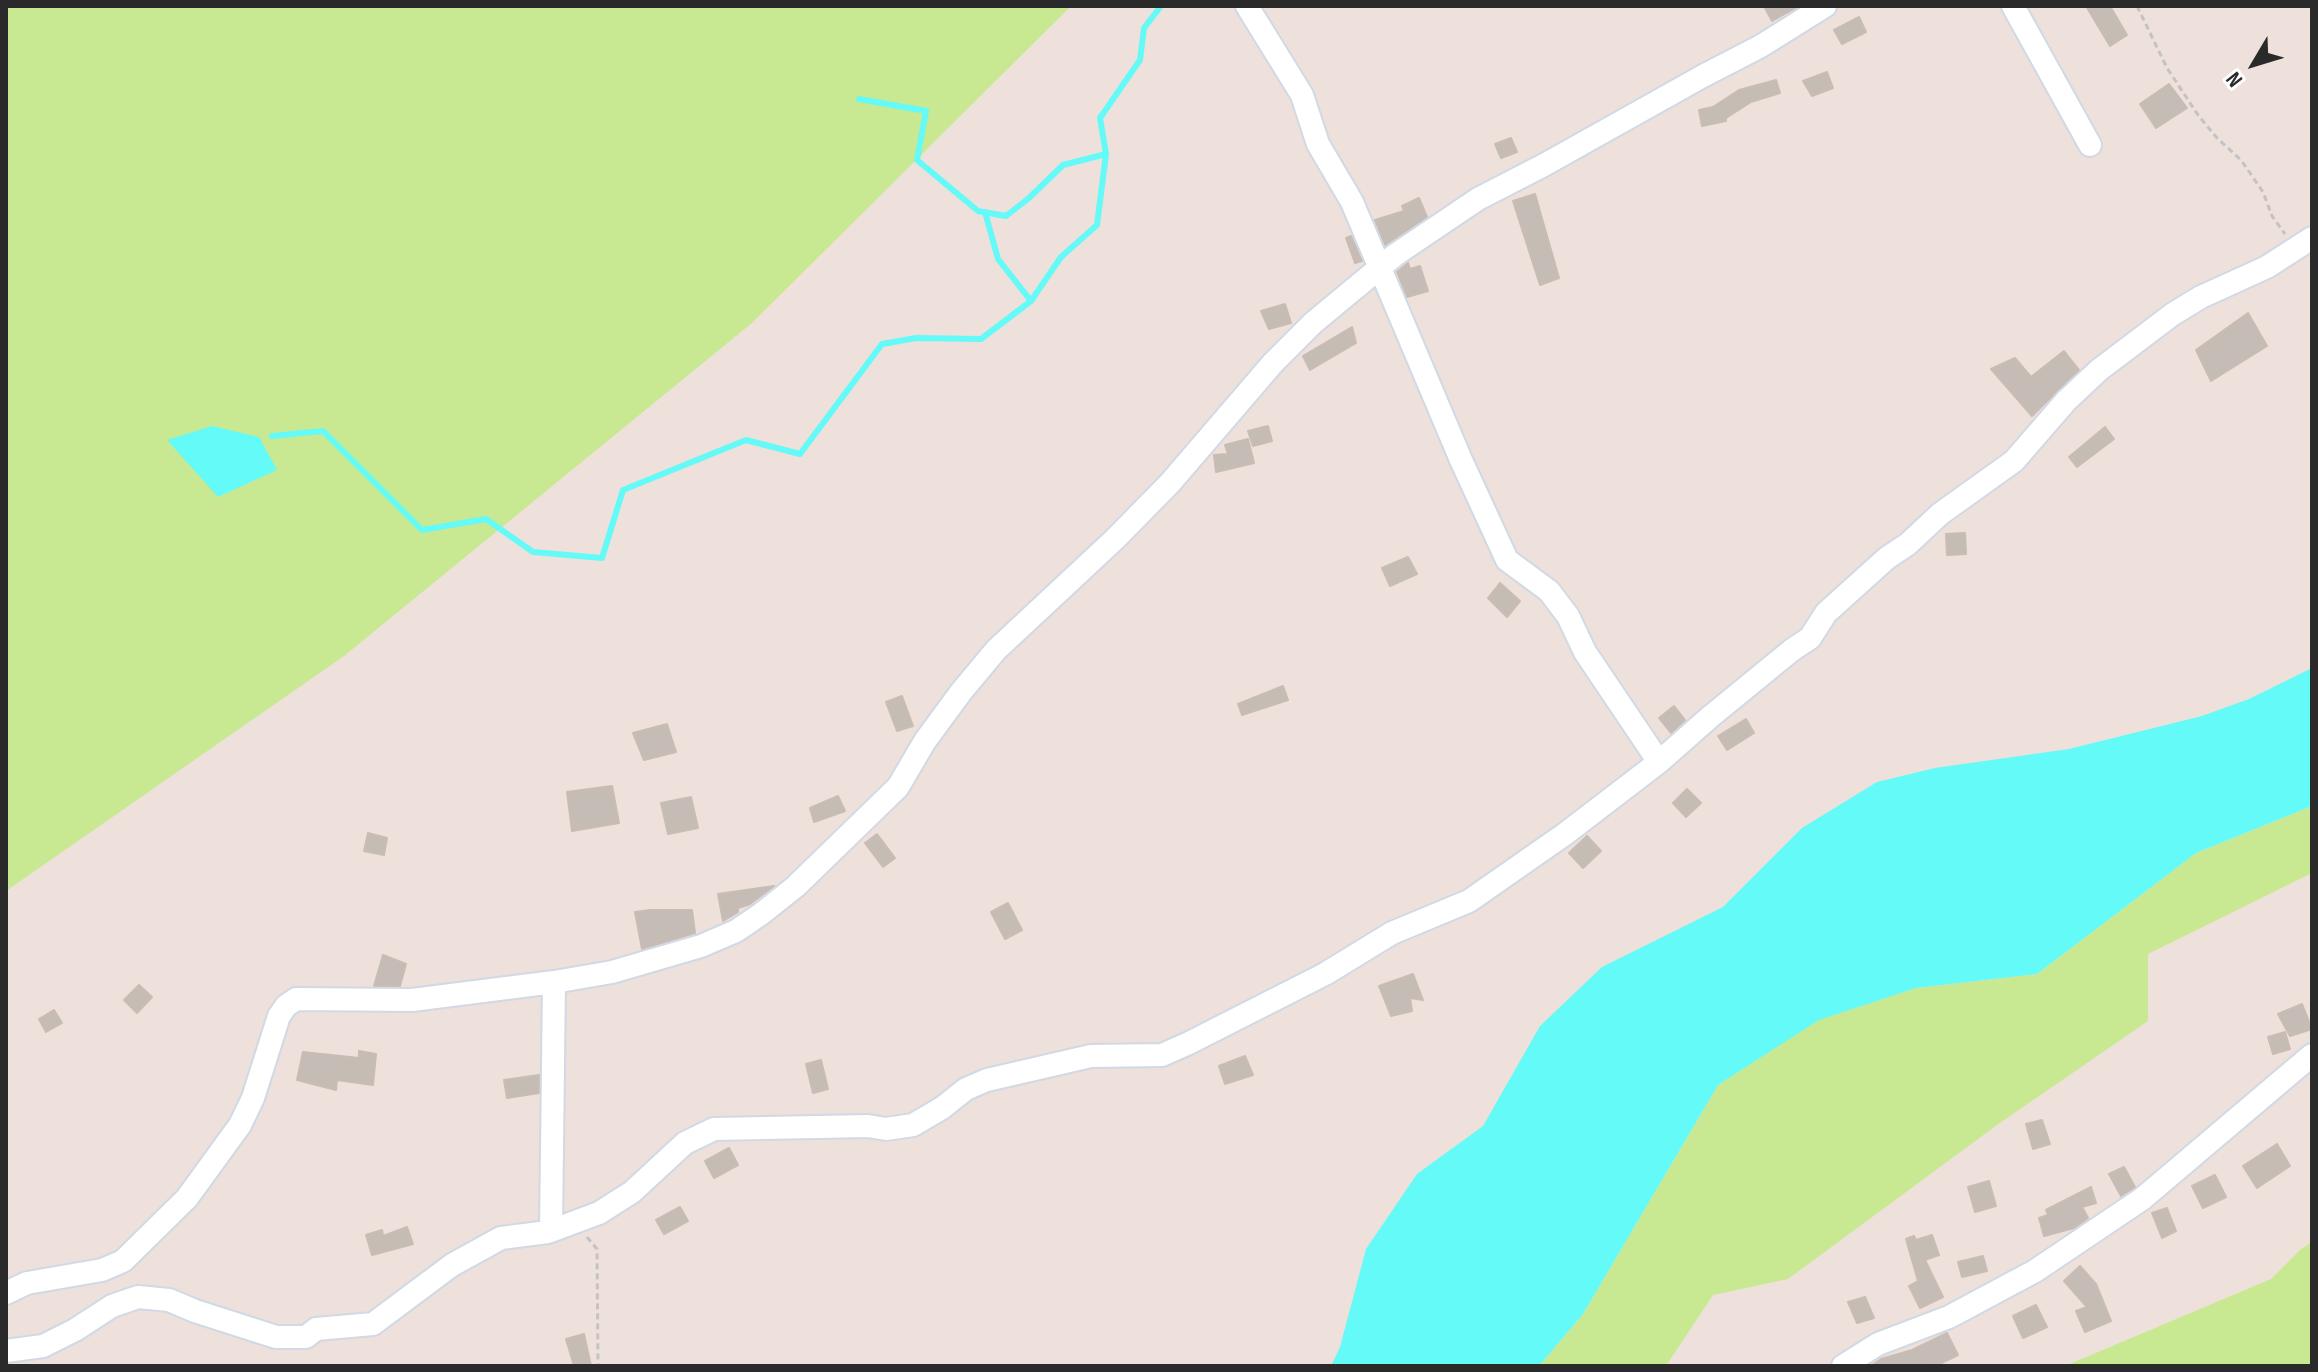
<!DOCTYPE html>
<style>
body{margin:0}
#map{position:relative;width:2318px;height:1372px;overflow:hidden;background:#eee0db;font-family:"Sofia Sans Condensed",sans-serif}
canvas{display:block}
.frame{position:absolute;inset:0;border:8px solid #2a2a2a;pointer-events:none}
.north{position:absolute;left:2214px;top:24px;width:80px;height:80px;-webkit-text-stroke:6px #fff;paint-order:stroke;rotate:232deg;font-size:22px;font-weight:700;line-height:32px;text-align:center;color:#2a2a2a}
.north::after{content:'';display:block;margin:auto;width:28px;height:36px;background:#2a2a2a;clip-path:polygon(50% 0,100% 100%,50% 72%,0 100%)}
</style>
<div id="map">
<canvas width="2318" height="1372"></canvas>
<div class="frame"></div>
<div class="north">N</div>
</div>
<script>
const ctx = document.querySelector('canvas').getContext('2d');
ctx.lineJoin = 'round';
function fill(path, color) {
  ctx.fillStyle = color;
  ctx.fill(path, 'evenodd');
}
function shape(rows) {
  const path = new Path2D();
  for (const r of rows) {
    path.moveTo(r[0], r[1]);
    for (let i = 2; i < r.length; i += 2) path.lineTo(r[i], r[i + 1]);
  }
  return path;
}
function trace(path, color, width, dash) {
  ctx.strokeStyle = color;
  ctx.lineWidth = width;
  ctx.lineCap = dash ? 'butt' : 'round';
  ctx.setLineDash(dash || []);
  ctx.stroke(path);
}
fill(shape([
 [6,6,1071,6,752,323,344,656,6,891],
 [2312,806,2312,873,2148,954,2148,1021,1997,1125,1788,1279,1713,1295,1666,1366,1539,1366,1583,1314,1718,1085,1818,1020,1916,988,2037,974,2196,853],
 [2312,1242,2312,1366,2065,1366,2271,1279,2301,1249]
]), '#c8e992');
fill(shape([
 [212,426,259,437,277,470,218,497,167,440],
 [2312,668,2312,806,2196,853,2037,974,1916,988,1819,1020,1718,1085,1583,1314,1539,1366,1331,1366,1340,1347,1366,1249,1417,1174,1483,1126,1540,1026,1602,967,1723,907,1802,828,1877,782,1935,768,2069,749,2202,716,2249,699]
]), '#64faf8');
trace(shape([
 [859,99,926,111,917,160,978,211,1006,216,1029,198,1063,165,1106,154],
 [985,212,998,259,1031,301],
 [272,436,323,431,422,530,486,519,533,552,602,558,623,490,746,440,800,454,882,344,916,338,981,339,1031,301,1061,257,1097,225,1106,154,1100,118,1140,60,1144,28,1161,6]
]), '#64faf8', 6);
const building = shape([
 [1764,6,1799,6,1772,21,1764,6],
 [2086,6,2110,6,2127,35,2110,46,2086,6],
 [1859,17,1866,32,1842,44,1834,30,1859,17],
 [1827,72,1833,88,1812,96,1803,81,1827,72],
 [1776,80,1780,93,1751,102,1726,118,1726,121,1702,126,1699,110,1713,107,1739,90,1776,80],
 [2169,84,2187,108,2156,128,2140,104,2169,84],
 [1511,138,1517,152,1501,158,1495,144,1511,138],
 [1535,194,1559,278,1540,285,1513,201,1535,194],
 [1419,198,1427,217,1385,245,1375,220,1404,211,1402,206,1419,198],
 [1351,236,1362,261,1355,263,1346,238,1351,236],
 [1408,263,1410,269,1420,266,1428,291,1407,297,1397,272,1408,263],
 [1285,304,1291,323,1269,329,1261,311,1285,304],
 [2248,313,2267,346,2211,381,2196,350,2248,313],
 [1352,327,1356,343,1310,370,1303,356,1352,327],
 [2064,351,2079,370,2032,416,1991,369,2015,358,2031,377,2064,351],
 [1268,426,1272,441,1253,446,1248,431,1268,426],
 [2105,427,2114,439,2077,467,2069,457,2105,427],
 [1248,439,1254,463,1216,472,1214,455,1228,454,1225,445,1248,439],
 [1965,533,1966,554,1947,555,1946,534,1965,533],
 [1408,557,1417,574,1390,586,1382,568,1408,557],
 [1500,583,1520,601,1507,617,1488,598,1500,583],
 [1283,686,1288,700,1242,715,1238,704,1283,686],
 [902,696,913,726,897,731,886,702,902,696],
 [1674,706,1685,720,1671,733,1659,718,1674,706],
 [1746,719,1754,733,1727,750,1718,736,1746,719],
 [667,724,676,752,644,760,633,733,667,724],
 [612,786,619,823,572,831,567,792,612,786],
 [1687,789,1701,803,1686,817,1673,803,1687,789],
 [838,796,845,811,814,822,810,808,838,796],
 [691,797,698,828,668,834,661,803,691,797],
 [368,833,387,838,384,855,364,851,368,833],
 [877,834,895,858,883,867,865,843,877,834],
 [1587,836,1601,851,1583,868,1569,853,1587,836],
 [774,886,750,904,738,908,738,912,723,921,718,894,774,886],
 [1008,903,1022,930,1005,939,991,912,1008,903],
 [651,910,692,910,695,933,642,949,635,912,651,910],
 [383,955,406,964,400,986,374,986,383,955],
 [1413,974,1423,1000,1410,998,1412,1011,1391,1016,1379,986,1413,974],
 [139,985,152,997,137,1013,124,1000,139,985],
 [2302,1004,2312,1029,2290,1036,2278,1014,2302,1004],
 [54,1010,62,1023,46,1032,39,1019,54,1010],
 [2285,1032,2290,1049,2273,1054,2268,1037,2285,1032],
 [359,1051,376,1054,373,1085,337,1080,336,1090,297,1080,303,1052,359,1058,359,1051],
 [1245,1056,1253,1075,1225,1084,1219,1066,1245,1056],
 [821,1060,828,1089,813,1093,806,1064,821,1060],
 [539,1075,539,1093,507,1098,504,1080,539,1075],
 [2042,1120,2050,1144,2033,1149,2026,1124,2042,1120],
 [2277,1144,2290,1166,2257,1188,2243,1166,2277,1144],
 [729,1148,738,1165,714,1178,705,1161,729,1148],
 [2124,1167,2135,1187,2121,1196,2109,1174,2124,1167],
 [2215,1175,2226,1197,2203,1208,2192,1186,2215,1175],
 [1989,1181,1996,1206,1975,1212,1968,1187,1989,1181],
 [2091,1187,2096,1203,2082,1207,2088,1218,2074,1228,2044,1236,2039,1218,2048,1215,2046,1210,2091,1187],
 [680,1207,688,1221,664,1234,656,1220,680,1207],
 [2167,1208,2176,1231,2162,1238,2152,1213,2167,1208],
 [407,1227,413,1244,372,1255,366,1235,382,1230,383,1236,407,1227],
 [1932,1235,1939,1255,1925,1260,1943,1297,1920,1308,1909,1286,1918,1281,1906,1239,1914,1236,1916,1240,1932,1235],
 [1983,1256,1987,1271,1962,1277,1958,1262,1983,1256],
 [2080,1266,2096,1284,2111,1321,2085,1332,2076,1311,2087,1307,2064,1281,2080,1266],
 [1865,1297,1874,1318,1857,1323,1848,1302,1865,1297],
 [2036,1305,2047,1327,2023,1338,2013,1316,2036,1305],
 [1947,1333,1958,1355,1935,1366,1932,1363,1921,1366,1871,1366,1881,1359,1912,1350,1947,1333],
 [584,1334,591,1366,574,1366,566,1339,584,1334]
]);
fill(building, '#c5bcb6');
trace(building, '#c9bcb4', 2);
const minor = shape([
 [1247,6,1302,95,1318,144,1352,202,1461,460,1507,560,1549,591,1568,616,1585,652,1659,762],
 [2013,6,2090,145],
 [551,1231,554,982],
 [6,1293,27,1283,102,1270,123,1261,187,1198,240,1125,253,1098,279,1016,286,1006,296,999,412,1000,554,982,612,972,701,946,736,931,761,914,795,887,898,787,925,741,961,692,996,650,1115,539,1170,483,1273,363,1313,323,1395,255,1478,199,1544,165,1703,76,1761,46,1825,6],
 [6,1351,43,1346,75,1330,112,1306,138,1297,169,1300,195,1311,276,1337,306,1337,316,1329,373,1324,452,1265,501,1238,548,1232,599,1213,632,1192,685,1143,714,1129,868,1126,886,1129,913,1125,942,1108,966,1089,987,1080,1091,1056,1162,1055,1189,1043,1325,974,1392,933,1469,901,1565,834,1659,762,1710,717,1792,650,1810,638,1826,613,1887,558,1908,544,1940,514,2014,461,2066,401,2099,370,2173,314,2201,297,2267,267,2312,238],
 [1843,1366,1878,1344,1949,1317,2035,1271,2142,1199,2312,1055]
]);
trace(minor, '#d0d9e4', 26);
trace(shape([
 [2137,6,2167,68,2198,115,2217,138,2241,160,2263,192,2272,216,2285,234],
 [587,1237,597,1249,598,1366]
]), '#c3c3c3', 3, [6, 4]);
trace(minor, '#fff', 22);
</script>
